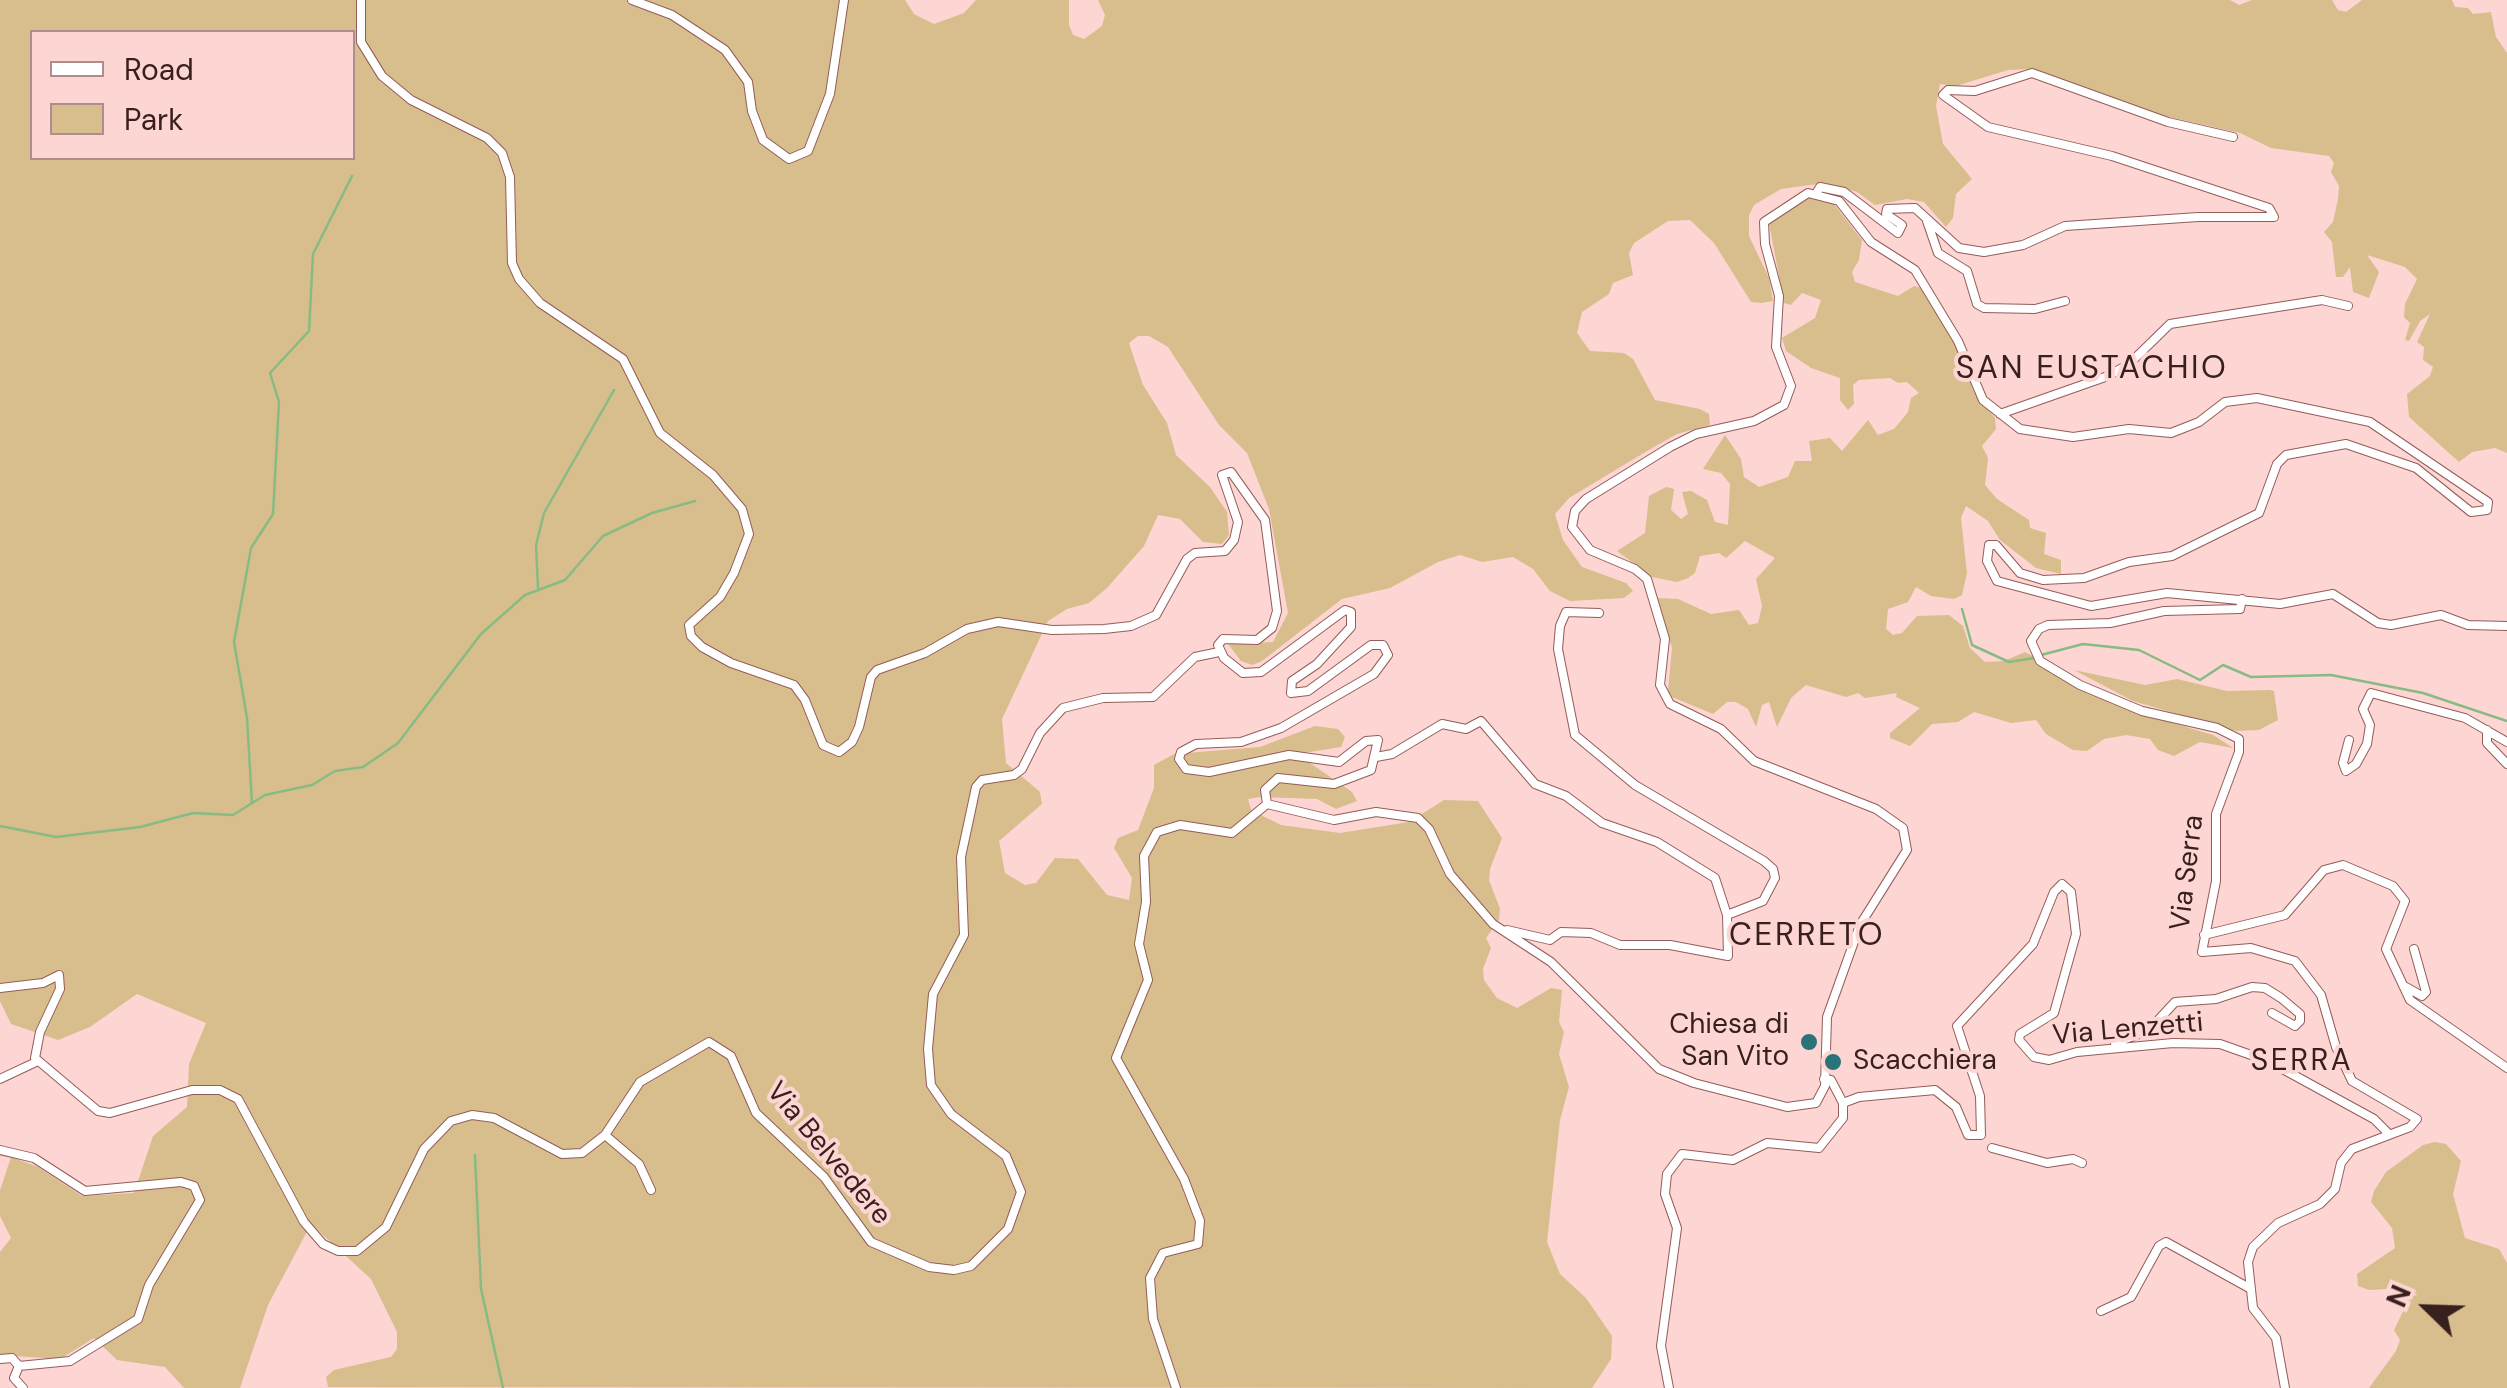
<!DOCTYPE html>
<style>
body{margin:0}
#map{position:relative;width:2507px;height:1388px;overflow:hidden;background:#fdd5d3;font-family:"DM Sans",sans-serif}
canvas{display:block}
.legend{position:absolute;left:30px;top:30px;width:325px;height:130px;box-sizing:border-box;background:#fdd5d3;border:2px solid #ae8d8b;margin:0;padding:12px 18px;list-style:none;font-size:30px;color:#38201f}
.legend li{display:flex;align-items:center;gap:20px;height:50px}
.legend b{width:50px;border:2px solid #ae8d8b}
.north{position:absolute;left:2377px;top:1258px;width:100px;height:100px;-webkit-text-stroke:8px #fdd5d3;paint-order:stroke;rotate:293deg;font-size:28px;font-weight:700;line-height:40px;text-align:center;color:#38201f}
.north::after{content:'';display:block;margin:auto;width:35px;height:45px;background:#38201f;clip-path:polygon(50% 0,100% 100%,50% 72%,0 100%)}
</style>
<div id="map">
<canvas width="2507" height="1388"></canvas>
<ul class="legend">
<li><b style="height:12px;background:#fff"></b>Road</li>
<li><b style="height:28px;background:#d8be8d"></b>Park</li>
</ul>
<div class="north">N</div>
</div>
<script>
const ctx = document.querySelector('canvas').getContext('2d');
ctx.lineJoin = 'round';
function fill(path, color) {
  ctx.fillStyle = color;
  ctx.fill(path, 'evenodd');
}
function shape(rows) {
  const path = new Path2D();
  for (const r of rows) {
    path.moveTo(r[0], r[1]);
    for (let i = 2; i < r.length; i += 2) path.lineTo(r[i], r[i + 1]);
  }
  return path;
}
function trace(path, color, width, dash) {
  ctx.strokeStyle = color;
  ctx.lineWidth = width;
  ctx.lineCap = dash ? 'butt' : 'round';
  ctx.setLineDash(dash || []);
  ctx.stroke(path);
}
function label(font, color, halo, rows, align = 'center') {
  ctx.font = font + ' "DM Sans",sans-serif';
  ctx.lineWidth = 8;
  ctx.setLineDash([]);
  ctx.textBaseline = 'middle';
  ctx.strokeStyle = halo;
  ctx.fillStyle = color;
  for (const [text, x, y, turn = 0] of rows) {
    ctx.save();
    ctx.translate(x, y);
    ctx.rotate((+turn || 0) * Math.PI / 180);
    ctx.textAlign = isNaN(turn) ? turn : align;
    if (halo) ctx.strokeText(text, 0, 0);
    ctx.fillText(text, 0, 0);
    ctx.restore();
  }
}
fill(shape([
 [0,0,905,0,914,14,934,24,964,13,976,0,1069,0,1069,25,1073,35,1084,39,1102,26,1105,15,1098,0,2230,0,2239,5,2252,0,2332,0,2338,10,2346,12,2362,0,2452,0,2455,7,2468,8,2473,14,2491,12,2496,37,2507,53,2507,453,2495,448,2472,452,2459,462,2409,417,2407,394,2430,376,2433,367,2423,360,2424,347,2417,342,2430,314,2420,321,2409,341,2405,340,2410,323,2404,317,2405,304,2417,279,2405,267,2367,255,2379,272,2369,298,2353,292,2350,267,2343,277,2336,277,2332,242,2324,232,2333,222,2338,199,2339,186,2331,172,2334,163,2329,156,2271,148,2240,133,2165,116,2032,69,2008,70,1956,86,1940,84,1936,106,1943,144,1972,179,1956,194,1953,218,1946,227,1924,202,1907,199,1875,205,1857,192,1825,183,1781,189,1754,205,1749,215,1749,236,1769,278,1773,301,1762,303,1751,302,1714,243,1690,220,1668,221,1634,243,1629,253,1633,275,1613,283,1609,294,1582,312,1577,333,1590,351,1624,353,1633,359,1655,400,1700,409,1709,414,1710,425,1677,434,1647,451,1569,498,1555,514,1563,540,1582,567,1626,583,1633,591,1624,598,1570,601,1550,591,1533,569,1513,557,1482,562,1460,555,1438,562,1390,588,1342,599,1262,661,1252,665,1241,661,1228,644,1273,642,1288,613,1269,509,1247,453,1219,425,1168,347,1149,336,1138,336,1129,343,1143,385,1167,423,1176,455,1210,487,1227,512,1229,535,1222,544,1203,542,1180,519,1158,515,1144,546,1107,588,1089,603,1067,609,1048,621,1002,719,1006,763,1040,792,1042,804,999,841,1005,873,1025,885,1036,883,1055,858,1078,859,1107,895,1129,900,1132,878,1114,848,1118,838,1138,830,1154,788,1154,765,1174,754,1260,747,1315,726,1338,729,1345,737,1341,747,1297,754,1352,792,1357,801,1336,809,1317,799,1260,797,1248,799,1251,810,1281,825,1340,833,1409,822,1444,800,1478,801,1502,838,1490,869,1489,880,1500,909,1499,920,1486,938,1491,948,1483,969,1484,980,1497,998,1517,1008,1551,988,1562,990,1559,1022,1564,1032,1559,1054,1569,1087,1560,1120,1547,1242,1560,1274,1586,1298,1612,1336,1611,1359,1592,1388,328,1387,326,1377,334,1370,391,1357,397,1349,397,1332,371,1279,311,1224,268,1305,240,1388,184,1388,165,1367,117,1360,94,1338,60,1359,0,1355,0,1252,11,1238,0,1216,0,1190,11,1157,38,1167,82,1196,134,1193,153,1136,187,1107,189,1064,206,1023,137,994,90,1027,58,1040,11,1024,0,1001],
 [32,32,352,32,352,158,32,158],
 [1808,197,1834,204,1862,240,1859,260,1852,272,1855,282,1898,296,1914,286,1922,288,1958,347,1973,390,1995,418,1996,429,1982,446,1988,458,1985,485,1997,499,2029,520,2030,528,2046,533,2044,554,2061,560,2061,574,2036,568,2000,540,1988,521,1966,506,1961,518,1967,573,1962,595,1954,599,1931,596,1916,587,1908,602,1888,609,1886,629,1893,635,1902,633,1917,616,1949,615,1963,626,1970,648,1985,662,2004,661,2025,652,2136,712,2213,735,2233,748,2200,742,2174,756,2158,750,2150,739,2126,735,2104,739,2087,751,2073,750,2046,734,2036,720,2011,723,1974,712,1958,722,1932,724,1910,746,1890,738,1890,733,1920,708,1896,697,1897,693,1865,698,1858,693,1846,697,1806,685,1791,698,1777,727,1769,702,1762,705,1756,727,1748,709,1736,702,1727,702,1713,714,1672,697,1668,691,1672,648,1657,598,1678,599,1711,614,1739,610,1749,625,1758,623,1762,606,1756,579,1775,558,1745,541,1726,558,1719,553,1700,556,1695,573,1688,578,1677,582,1652,577,1617,551,1645,533,1649,496,1666,487,1674,489,1671,510,1681,519,1688,514,1682,492,1691,491,1707,500,1715,522,1728,525,1730,484,1721,473,1703,469,1725,435,1741,459,1744,477,1759,487,1788,477,1795,461,1812,461,1809,441,1830,438,1842,451,1868,420,1878,435,1894,429,1908,412,1911,398,1919,393,1907,382,1898,383,1890,378,1859,380,1853,385,1854,404,1848,410,1840,400,1840,378,1811,368,1786,351,1782,338,1815,318,1821,300,1802,293,1791,305,1784,303,1769,223],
 [2074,670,2145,685,2177,679,2227,691,2269,690,2274,691,2278,720,2259,730,2236,731,2133,701],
 [2435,1142,2446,1144,2461,1161,2453,1194,2465,1238,2499,1249,2507,1263,2507,1388,2369,1388,2396,1351,2400,1340,2394,1330,2409,1299,2404,1288,2369,1290,2358,1286,2357,1274,2395,1248,2392,1228,2371,1202,2374,1191,2386,1172,2423,1145]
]), '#d8be8d');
trace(shape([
 [538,588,536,545,544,513,614,390],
 [1962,609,1972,645,2009,662,2034,658],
 [2041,655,2083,644,2139,650,2200,680,2223,665,2251,677,2331,675,2423,693,2507,721],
 [252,803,247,718,234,642,251,548,273,514,279,402,270,373,309,331,313,254,352,176],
 [0,826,56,837,140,827,193,813,233,815,265,795,312,785,335,771,363,767,398,743,481,634,525,595,565,580,603,536,652,513,695,501],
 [475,1155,481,1289,503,1388]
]), '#88bb83', 2.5);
const minor = shape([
 [361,0,361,42,382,76,411,100,487,138,502,153,510,177,512,263,519,279,540,303,623,359,660,433,713,475,742,509,749,534,734,573,720,597,689,625,691,636,702,647,731,663,794,685,805,700,823,745,839,752,852,742,859,727,871,677,877,670,925,653,967,629,998,622,1052,630,1104,629,1131,626,1156,615,1187,559,1195,553,1225,551,1234,540,1238,522,1222,475,1231,472,1265,520,1277,611,1272,628,1257,640,1223,639,1218,645,1224,658,1243,673,1261,672,1345,610,1351,612,1351,627,1317,664,1292,681,1291,693,1308,691,1371,645,1383,645,1388,655,1374,674,1281,728,1241,742,1196,744,1181,752,1179,759,1186,769,1209,772,1289,755,1339,762,1366,741,1378,740,1371,770,1334,784,1278,778,1265,790,1267,804],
 [632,0,672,15,725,50,748,82,752,111,763,140,789,159,808,151,830,94,844,0],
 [1817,192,1820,187,1844,192,1898,233,1902,225,1886,214,1887,209,1915,208,1959,248,1984,252,2023,245,2065,226,2198,217,2274,217,2269,208,2112,156,1988,127,1943,95,1948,90,1975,91,2032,73,2168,122,2233,137],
 [1927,221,1938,253,1967,271,1977,304,1984,308,2035,309,2065,301],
 [2000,414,2108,376,2129,364,2170,324,2322,300,2348,306],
 [2242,599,2240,609,2164,611,2110,623,2048,625,2039,629,2031,641,2040,661,2080,685,2142,711,2217,728,2239,739,2239,752,2216,814,2216,881,2202,952,2251,948,2295,961,2321,995,2336,1047,2352,1081,2417,1119,2410,1127,2352,1149,2341,1163,2335,1189,2320,1204,2278,1223,2253,1247,2248,1262,2253,1308,2276,1338,2285,1388],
 [2487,730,2487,743,2507,764],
 [2349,740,2343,763,2346,771,2356,764,2367,744,2370,725,2363,709,2371,693,2465,718,2507,742],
 [1376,757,1392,754,1442,724,1466,729,1481,721,1535,784,1566,796,1602,823,1657,842,1715,878,1727,915],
 [1267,804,1334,820,1376,812,1418,818,1429,829,1450,874,1493,924,1551,962,1659,1069,1694,1083,1787,1107,1816,1103,1825,1086,1827,1017,1860,925,1907,850,1903,828,1876,809,1754,761,1721,729,1670,704,1660,685,1665,639,1647,579,1635,569,1590,550,1572,527,1575,511,1586,499,1670,447,1696,434,1754,421,1784,405,1791,386,1776,347,1779,296,1765,244,1764,222,1808,193,1839,201,1871,242,1915,270,1958,341,1983,400,2020,429,2073,437,2129,429,2171,433,2199,422,2225,402,2257,398,2370,422,2488,502,2487,510,2471,512,2416,468,2346,444,2286,455,2277,464,2259,513,2172,556,2129,562,2084,578,2043,580,2020,573,1996,545,1989,545,1987,561,1997,581,2091,606,2167,593,2280,604,2333,594,2378,623,2391,625,2441,615,2468,625,2507,626],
 [1507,930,1550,940,1561,932,1591,933,1620,945,1670,945,1728,956,1727,915,1763,901,1775,878,1773,869,1764,861,1635,785,1575,735,1558,649,1560,626,1566,612,1599,613],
 [2204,935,2285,915,2324,870,2343,865,2393,886,2405,901,2386,949,2410,1000,2507,1068],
 [2406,987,2422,996,2426,992,2414,949],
 [0,988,43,983,59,975,60,989,40,1032,35,1058,98,1111,110,1113,192,1090,220,1090,238,1099,304,1222,323,1244,338,1251,357,1251,386,1227,424,1149,451,1121,472,1115,494,1118,562,1154,582,1153,605,1135,640,1082,709,1042,731,1056,756,1113,824,1177,871,1242,929,1267,954,1270,971,1266,1008,1229,1021,1192,1006,1156,951,1114,931,1085,928,1049,933,994,964,935,961,857,976,787,982,780,1014,775,1022,769,1040,733,1063,708,1103,698,1153,697,1195,657,1219,652],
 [2115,1043,2149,1030,2175,1002,2216,999,2252,987,2265,988,2281,998,2300,1014,2300,1021,2295,1026,2272,1013],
 [0,1079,36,1062],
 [1843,1103,1859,1097,1935,1090,1956,1107,1968,1135,1981,1135,1980,1096,1957,1026,2033,944,2054,892,2062,884,2071,892,2076,934,2054,1013,2020,1034,2019,1040,2034,1057,2049,1060,2077,1052,2173,1043,2220,1044,2268,1061,2374,1119,2389,1134],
 [605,1135,639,1164,651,1190],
 [1992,1148,2047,1163,2073,1159,2082,1163],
 [0,1150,34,1158,85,1191,181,1182,194,1186,200,1200,149,1285,138,1319,70,1361,19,1366,14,1378,23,1388],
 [2101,1311,2131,1297,2159,1246,2166,1242,2251,1289],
 [0,1359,12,1358,19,1366],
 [1176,1388,1153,1319,1150,1278,1163,1253,1198,1244,1200,1221,1184,1179,1116,1058,1148,980,1139,944,1146,902,1144,856,1157,832,1180,825,1232,833,1267,804],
 [1669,1388,1661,1346,1677,1228,1665,1194,1667,1174,1682,1154,1733,1160,1767,1143,1819,1148,1843,1118,1843,1103,1831,1080,1824,1079]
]);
trace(minor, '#945c59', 10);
trace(minor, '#fff', 8);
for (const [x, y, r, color] of [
 [1809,1042,10,"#2a7379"],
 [1833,1062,10,"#2a7379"]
]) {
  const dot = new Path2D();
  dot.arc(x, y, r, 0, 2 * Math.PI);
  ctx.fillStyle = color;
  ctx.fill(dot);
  trace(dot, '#fdd5d3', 4);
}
label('28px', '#38201f', '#fdd5d3', [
 ["Via Serra",2188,873,-83],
 ["Via Lenzetti",2128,1030,-5],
 ["Via Belvedere",828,1154,50]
]);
label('28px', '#38201f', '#fdd5d3', [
 ["Chiesa di",1789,1026],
 ["San Vito",1789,1058],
 ["Scacchiera",1853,1062,"left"]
], 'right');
ctx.letterSpacing = '2.5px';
label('30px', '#38201f', '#fdd5d3', [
 ["SERRA",2302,1062]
]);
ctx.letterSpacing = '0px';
ctx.letterSpacing = '2.5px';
label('32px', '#38201f', '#fdd5d3', [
 ["SAN EUSTACHIO",2092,370],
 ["CERRETO",1807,937]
]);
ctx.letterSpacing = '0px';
</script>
